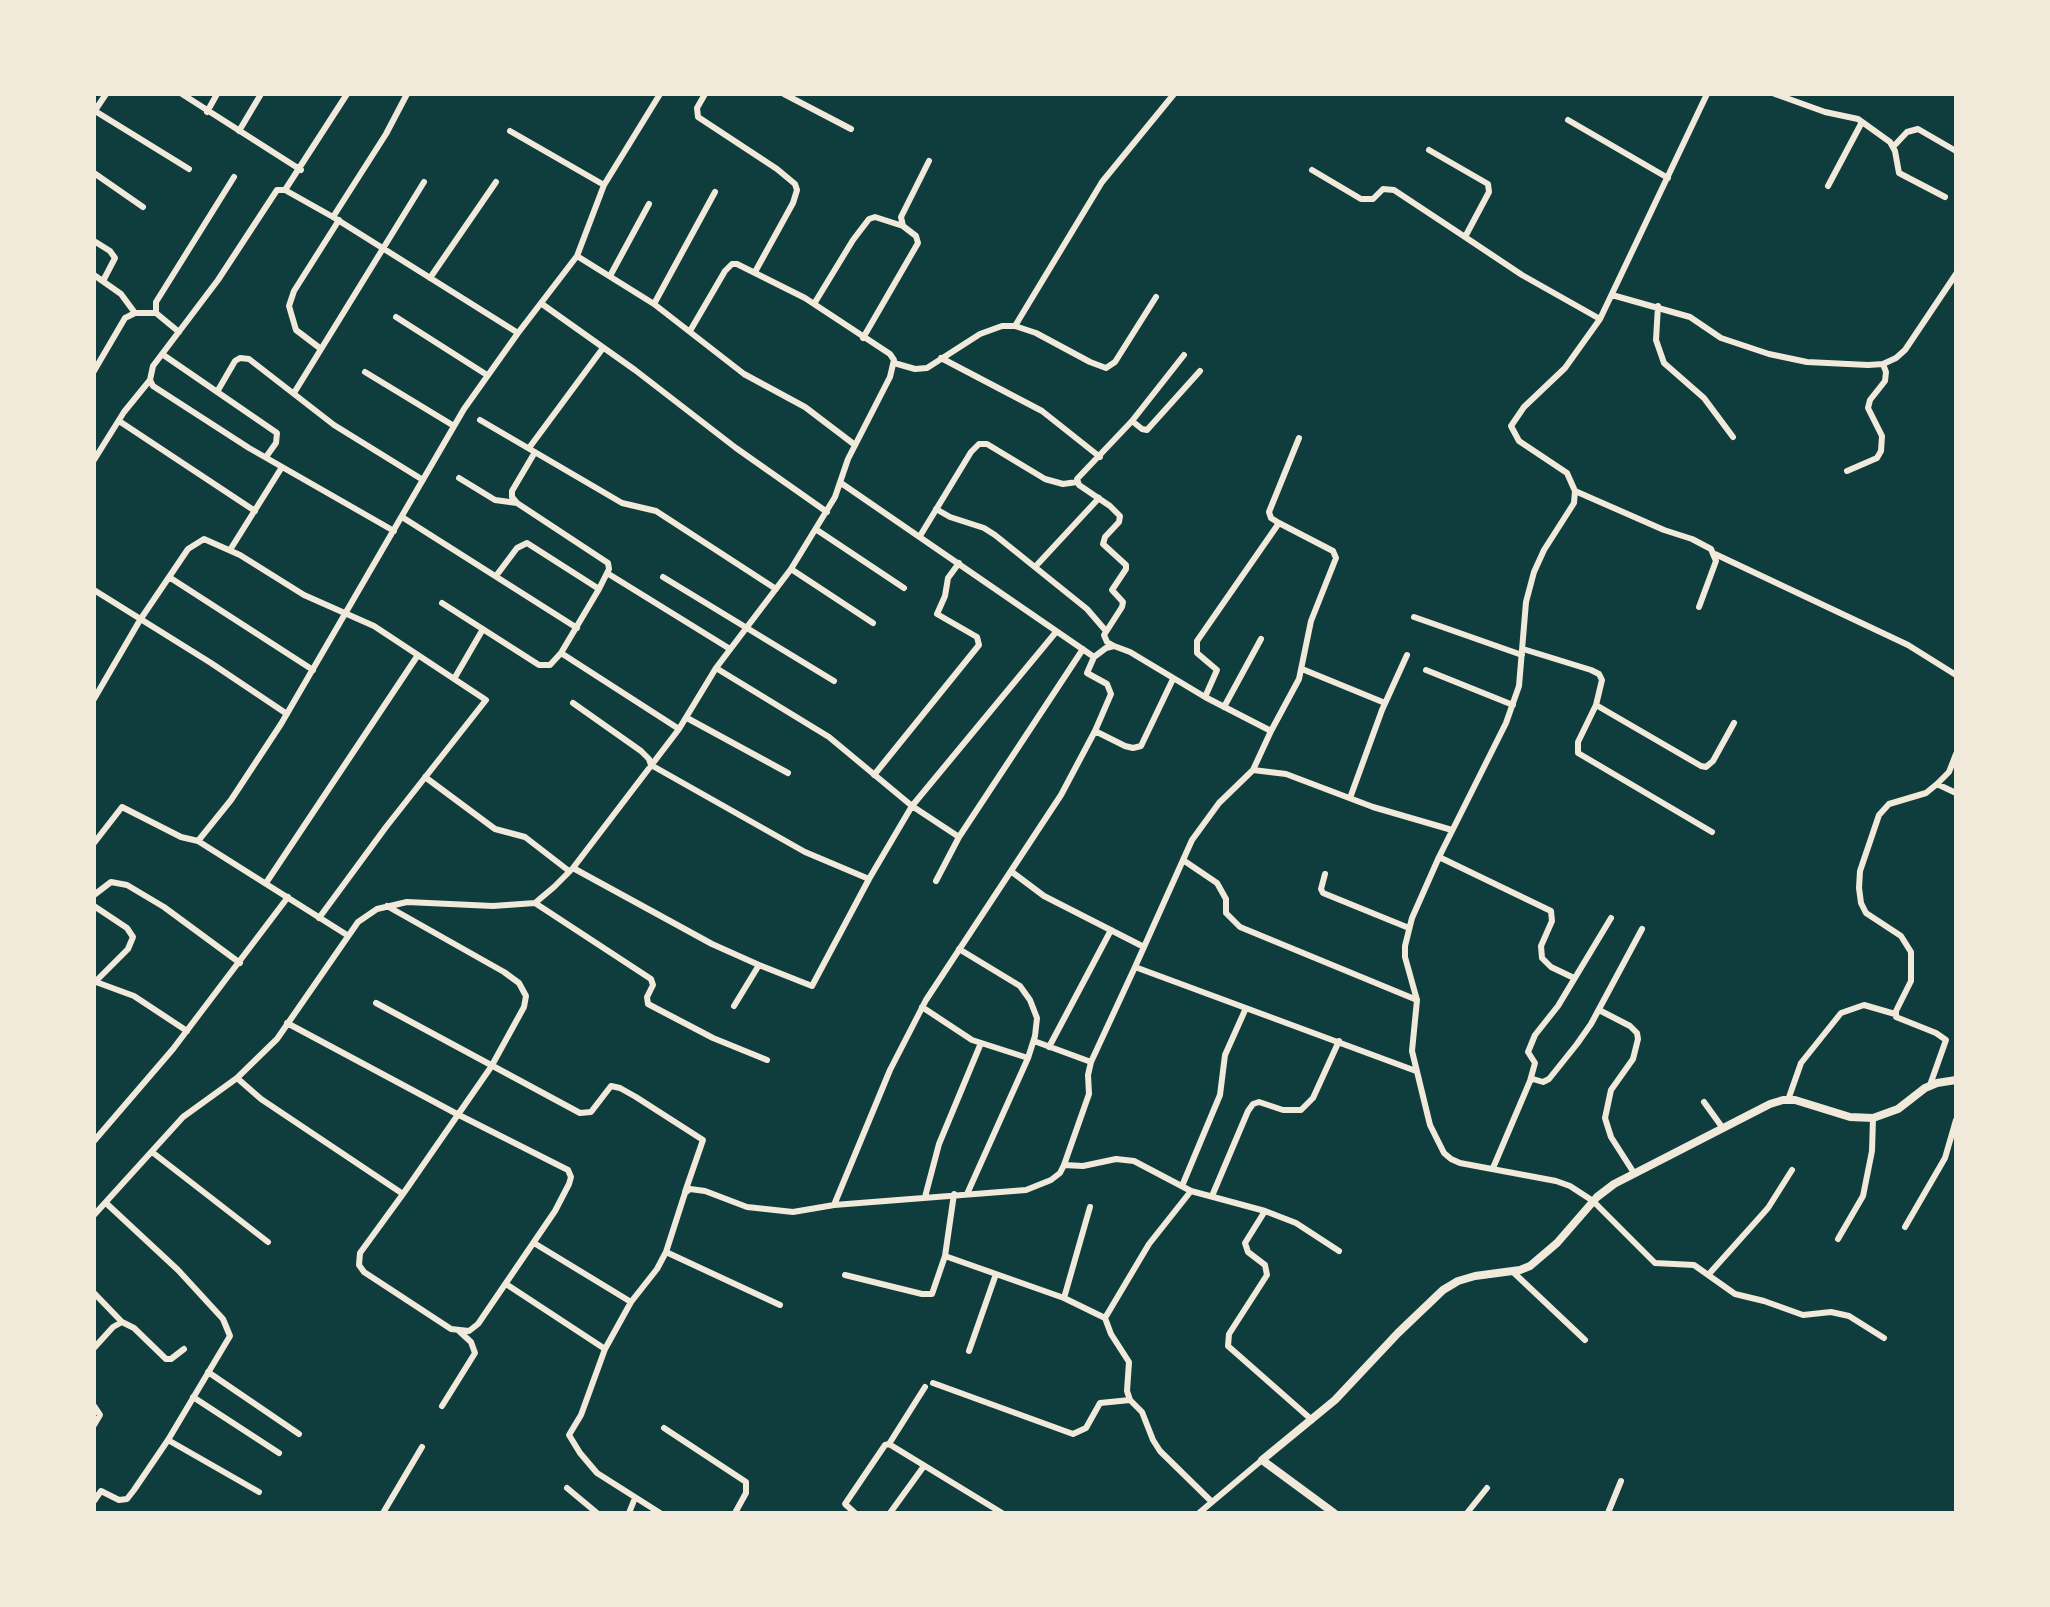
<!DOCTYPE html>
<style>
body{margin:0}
#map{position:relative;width:2050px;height:1607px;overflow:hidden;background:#0f3d3e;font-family:"Crimson Pro",serif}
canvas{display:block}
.frame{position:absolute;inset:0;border:96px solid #f1e9da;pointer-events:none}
</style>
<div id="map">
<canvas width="2050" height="1607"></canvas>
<div class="frame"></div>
</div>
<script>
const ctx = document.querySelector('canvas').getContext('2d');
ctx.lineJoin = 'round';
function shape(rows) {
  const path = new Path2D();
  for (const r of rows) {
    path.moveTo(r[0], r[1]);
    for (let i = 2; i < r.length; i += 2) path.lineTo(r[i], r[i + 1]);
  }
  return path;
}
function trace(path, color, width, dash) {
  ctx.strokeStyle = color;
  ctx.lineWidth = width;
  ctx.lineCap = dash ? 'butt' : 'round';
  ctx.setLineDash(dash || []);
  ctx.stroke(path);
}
trace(shape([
 [182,94,301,170],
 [705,94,697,108,698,117,777,169,795,184,797,190,793,203,755,272],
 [784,94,851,129],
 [1707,94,1600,319,1565,368,1524,407,1511,426,1519,441,1567,473,1575,491,1574,503,1544,550,1534,572,1526,602,1519,686,1506,723,1439,857,1412,918,1405,946,1405,957,1417,1000,1412,1051,1430,1125,1444,1153,1451,1159,1460,1163,1556,1181,1570,1186,1593,1201,1655,1263,1694,1265,1735,1294,1764,1301,1803,1315,1831,1312,1849,1316,1884,1338],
 [1775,94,1825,112,1858,119,1890,142,1895,151,1899,173,1945,197],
 [95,111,189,169],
 [94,112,106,94],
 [207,112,217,94],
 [1568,120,1668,178],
 [239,131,261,94],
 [510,131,604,185],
 [1893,147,1907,132,1918,129,1956,151],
 [1312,170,1361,199,1373,199,1383,189,1394,190,1465,237,1489,192,1488,184,1429,150],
 [94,173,143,207],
 [1828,186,1862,122],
 [285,190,347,94],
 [333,217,386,134,407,94],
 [1465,237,1522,275,1600,319],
 [94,241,110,251,115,258,103,281],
 [577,256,604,185,660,94],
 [94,275,121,294,135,313],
 [610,276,649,204],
 [430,278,496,182],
 [1612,295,1690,317,1721,338,1769,354,1807,362,1868,365,1883,364,1896,358,1905,350,1956,274],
 [542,304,635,370,736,448,827,512],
 [654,304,715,192],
 [814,304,853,240,869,219,875,217,903,226],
 [1658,306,1656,340,1664,363,1704,398,1733,437],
 [396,317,487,375],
 [1015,326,1102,182,1174,94],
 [179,332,156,313,156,302,234,177],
 [863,338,918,243,916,236,903,226,901,217,929,161],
 [321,349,296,330,289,306,294,291,339,220],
 [162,354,277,433,276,443,266,457],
 [941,358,1042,411,1100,457],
 [894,363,915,369,927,368,980,334,1002,326,1015,326,1036,333,1090,362,1106,368,1115,362,1156,297],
 [94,371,125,318,135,313,156,313],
 [365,372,454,426],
 [217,392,235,361,240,358,249,359,334,425,423,480],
 [294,393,424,182],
 [480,420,622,503,656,511,776,589],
 [119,421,255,511],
 [1132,421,1142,429,1147,430,1200,371],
 [529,448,603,348],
 [535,452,512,491,512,497,517,503,608,563,609,569,599,589],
 [94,460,124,412,150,380],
 [1847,471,1877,458,1881,451,1882,436,1868,408,1870,400,1885,381,1886,372,1883,364],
 [459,478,495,500,517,503],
 [841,483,1094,657,1106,648,1114,646,1130,652,1205,697,1271,731,1253,770,1286,774,1373,807,1452,830],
 [1575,491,1664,530,1692,539,1711,549,1716,561,1699,607],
 [936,509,950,517,984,528,995,535,1087,609,1106,631],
 [402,517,577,628],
 [817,530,904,588],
 [394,531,249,448,153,386,150,380,153,366,218,280,277,190,285,190,333,217,518,333],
 [920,536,971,452,979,444,987,444,1045,479,1063,484,1077,482],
 [230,550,282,467],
 [1715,554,1908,645,1956,675],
 [1035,567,1099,498],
 [791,569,873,623],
 [607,573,730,649],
 [496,576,517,548,527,543,599,589,561,653,679,729],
 [169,577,313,670],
 [663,577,834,681],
 [94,590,211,663,287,714],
 [442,603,539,665,550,665,561,653],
 [1414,617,1522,655],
 [1114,646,1107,642,1104,635,1122,607,1123,602,1112,590,1126,569,1126,565,1103,544,1105,537,1119,522,1120,516,1110,506,1079,485,1077,479,1132,421,1184,355],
 [1523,649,1591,670,1599,674,1602,680,1596,705,1578,742,1578,753,1712,832],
 [716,668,829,737,912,806,959,837,936,881],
 [1302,669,1385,703],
 [1426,670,1513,705],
 [454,679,483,629],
 [1205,697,1217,670,1197,653,1197,641,1279,523],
 [94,699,140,620,188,549,204,539,240,555,304,595,374,626,486,700,386,827,319,918],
 [573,703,641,751,649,759,651,765,805,852,869,879,812,986,759,965,734,1006],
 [1596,705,1701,766,1706,767,1713,761,1734,723],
 [1224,707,1261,639],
 [687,718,788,773],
 [1095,731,1125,746,1133,748,1141,746,1173,679],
 [1271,731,1299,679,1311,621,1336,558,1333,551,1279,523,1271,518,1269,512,1299,438],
 [1253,770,1219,803,1192,840,1135,967,1416,1071],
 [874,775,979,645,977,637,937,614,945,596,948,578,959,563],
 [425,777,495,829,525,837,569,871],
 [1937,784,1956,793],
 [1350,798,1382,710,1407,655],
 [959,837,1083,649],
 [94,843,122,807,181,837,198,841],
 [1439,857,1551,911,1552,921,1541,946,1542,958,1551,967,1574,978],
 [1183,860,1217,883,1226,899,1226,913,1240,927,1417,1000],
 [573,868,712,944,759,965],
 [1012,872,1044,896,1144,947],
 [1325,874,1321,889,1323,893,1409,928],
 [869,879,912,806,1056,632],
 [266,883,418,655],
 [94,895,111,882,127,885,164,907,240,963],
 [535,903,651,979,653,985,647,997,648,1004,713,1038,767,1060],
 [94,906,127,928,133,937,128,949,94,983],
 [387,906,504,972,519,983,526,996,524,1007,491,1067,403,1194],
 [347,935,198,841,231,800,281,724,464,409,518,333,577,256,654,304,744,374,805,407,855,445],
 [959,949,1020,986,1030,1000,1037,1018,1035,1036,1028,1058,967,1194],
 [96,982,134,996,187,1031],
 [376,1003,580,1113,591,1112,611,1086,620,1088,636,1097,703,1140,685,1192],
 [922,1007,972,1040,1028,1058],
 [1599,1010,1630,1026,1637,1033,1638,1039,1633,1059,1611,1090,1605,1118,1611,1137,1634,1173],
 [1034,1041,1091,1062],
 [1049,1047,1111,930],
 [237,1078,261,1099,403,1194,360,1253,359,1265,364,1272,451,1329,469,1331,478,1324,555,1211,569,1184,571,1177,568,1170,457,1114,287,1023],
 [1530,1081,1535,1063,1528,1052,1535,1035,1558,1006,1611,918],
 [1930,1085,1946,1040,1936,1033,1896,1017,1896,1011,1911,981,1911,952,1901,936,1866,913,1861,903,1859,888,1860,871,1879,815,1889,804,1926,793,1937,784,1949,772,1956,754],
 [1788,1100,1801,1063,1841,1013,1864,1005,1895,1014],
 [1704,1102,1722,1127],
 [94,1141,173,1049,288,897],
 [152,1152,268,1242],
 [1064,1165,1083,1166,1116,1159,1134,1161,1191,1191,1265,1211,1296,1223,1339,1251],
 [1493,1168,1530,1081,1533,1079,1543,1082,1549,1079,1577,1044,1591,1024,1642,929],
 [1182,1186,1220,1095,1225,1055,1246,1008],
 [1212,1196,1248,1111,1253,1104,1259,1102,1283,1110,1301,1110,1313,1098,1339,1041],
 [925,1197,939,1144,981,1043],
 [834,1205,890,1070,926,1000,1061,795,1095,731,1111,694,1107,684,1087,673,1094,657],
 [1265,1211,1245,1243,1248,1252,1265,1265,1267,1275,1229,1334,1228,1346,1312,1420],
 [94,1215,183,1117,237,1078,277,1039,358,922,377,909,407,902,493,906,535,903,554,887,573,868,679,729,716,668,791,569,835,497,848,459,890,377,894,360,890,354,805,298,737,264,732,264,725,271,690,331],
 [1905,1227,1945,1158,1956,1120],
 [1838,1239,1863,1196,1872,1151,1873,1118],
 [534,1243,631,1302],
 [666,1252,780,1305],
 [945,1256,1064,1298,1105,1318,1111,1334,1129,1362,1127,1391,1130,1400,1142,1412,1153,1440,1160,1451,1212,1502],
 [1512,1271,1585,1340],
 [1709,1274,1768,1208,1792,1170],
 [845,1275,922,1294,932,1294,945,1256,954,1194],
 [506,1284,605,1349,631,1302,657,1269,666,1252,685,1193,690,1189,705,1191,747,1207,793,1212,834,1205,1026,1190,1051,1180,1060,1173,1064,1165,1089,1094,1088,1075,1091,1062,1135,967],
 [94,1293,122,1322],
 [1064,1298,1090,1207],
 [1105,1318,1149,1244,1191,1191],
 [94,1348,113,1327,122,1322,134,1328,166,1359,171,1359,184,1349],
 [605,1349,581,1415,569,1435,580,1453,597,1473,660,1513],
 [969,1351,996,1274],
 [208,1372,299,1434],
 [933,1383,1073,1434,1086,1428,1100,1403,1130,1400],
 [193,1397,279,1453],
 [94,1406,100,1415,94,1425],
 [442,1406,475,1353,471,1342,459,1331],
 [664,1428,746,1482,746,1493,735,1513],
 [168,1440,259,1492],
 [889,1444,925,1387],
 [567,1488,597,1513],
 [94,1501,101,1491,119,1500,127,1499,134,1490,168,1440,230,1336,223,1319,178,1270,106,1203],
 [383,1513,422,1447],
 [629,1513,635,1498],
 [855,1513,845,1504,885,1445,889,1444,1002,1513],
 [890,1513,924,1466],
 [1199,1513,1262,1460],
 [1467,1513,1487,1488],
 [1608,1513,1621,1481]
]), '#f1e9da', 6);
trace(shape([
 [1334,1513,1262,1460,1335,1400,1398,1333,1443,1290,1458,1281,1475,1276,1520,1270,1530,1266,1557,1243,1597,1197,1614,1184,1770,1104,1783,1100,1795,1100,1850,1117,1873,1118,1898,1109,1925,1088,1937,1083,1956,1080]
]), '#f1e9da', 8);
</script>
